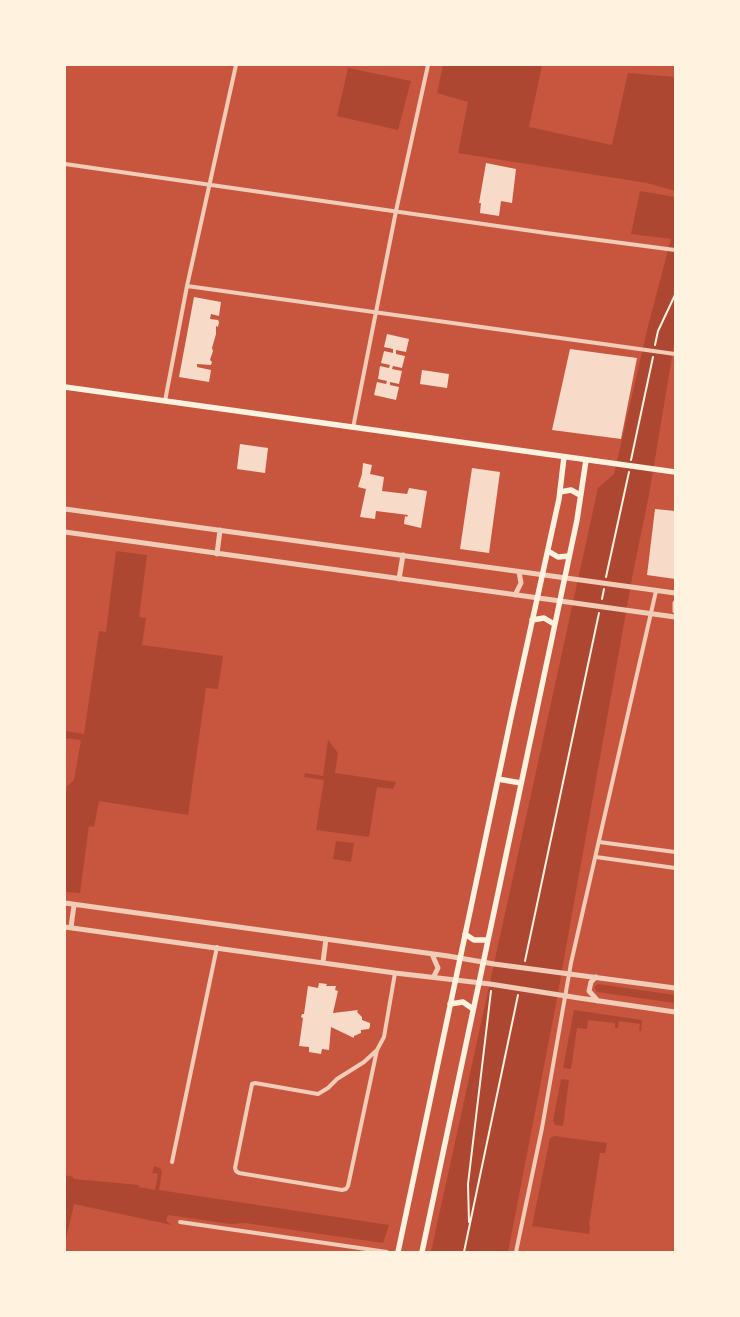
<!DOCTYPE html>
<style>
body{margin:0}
#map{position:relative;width:740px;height:1317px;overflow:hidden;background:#c8553d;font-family:"Alegreya Sans",sans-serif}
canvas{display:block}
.frame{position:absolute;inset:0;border:66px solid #fff3e0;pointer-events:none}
</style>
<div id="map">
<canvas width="740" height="1317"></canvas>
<div class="frame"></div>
</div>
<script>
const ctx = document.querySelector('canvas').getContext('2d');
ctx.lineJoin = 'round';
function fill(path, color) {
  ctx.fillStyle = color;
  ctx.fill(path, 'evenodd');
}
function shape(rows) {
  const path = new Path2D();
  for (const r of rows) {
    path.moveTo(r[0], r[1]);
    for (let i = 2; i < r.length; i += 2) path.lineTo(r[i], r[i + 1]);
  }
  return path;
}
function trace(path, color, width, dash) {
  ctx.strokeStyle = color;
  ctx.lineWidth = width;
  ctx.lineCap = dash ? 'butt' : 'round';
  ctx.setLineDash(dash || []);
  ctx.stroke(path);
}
fill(shape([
 [443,65,542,65,529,127,612,145,628,73,675,77,675,191,647,183,458,153,468,102,437,93],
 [348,68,411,81,398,130,337,116],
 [640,191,675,197,675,339,649,495,633,573,555,1009,508,1252,431,1252,598,488,614,474,648,326,671,239,631,234],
 [116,551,147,555,139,617,146,618,142,645,223,656,218,689,206,688,188,815,99,801,94,827,89,826,80,893,65,892,65,788,74,780,81,740,65,738,65,731,84,734,99,631,106,632],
 [328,740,338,753,335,773,396,782,393,789,377,787,369,837,316,830,324,780,304,777,305,773,323,776],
 [336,841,354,843,351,862,333,859],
 [598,984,675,995,675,1003,597,992,594,987],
 [574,1010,642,1020,641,1031,639,1031,640,1024,619,1021,618,1028,615,1028,615,1023,588,1020,587,1029,577,1028,571,1069,563,1068],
 [561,1079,569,1080,563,1126,555,1125,553,1121],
 [554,1136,607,1143,605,1153,600,1153,589,1225,590,1226,589,1234,532,1226,550,1138],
 [154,1166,160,1168,162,1171,159,1190,389,1225,383,1243,245,1223,231,1224,168,1215,166,1221,172,1225,74,1204,65,1243,65,1175,73,1177,74,1179,139,1185,139,1187,155,1190,158,1174,152,1173]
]), '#ae4732');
fill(shape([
 [486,163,516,169,512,203,501,201,499,216,480,213,481,203,479,203],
 [194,297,221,302,219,316,211,314,210,319,218,320,219,322,218,327,216,326,216,334,212,348,213,351,210,360,212,362,211,365,197,364,197,367,211,370,209,382,179,377],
 [387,334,409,339,406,352,396,350,396,354,405,356,402,368,393,366,392,369,402,371,399,384,390,382,390,385,399,387,396,400,374,395,377,382,386,384,387,381,378,379,380,366,389,368,390,365,381,363,384,351,393,353,393,349,384,347],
 [570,349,637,358,621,439,552,430],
 [422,370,449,374,447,388,420,384],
 [240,444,268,448,265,473,237,469],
 [363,463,372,465,370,474,384,477,382,491,407,494,409,488,427,491,421,528,404,524,405,516,407,517,408,515,376,511,375,519,360,517,366,489,358,487,362,474],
 [472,468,500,472,489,553,460,549],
 [655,509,675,511,675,579,647,575],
 [319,983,327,984,326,986,336,986,335,990,338,991,333,1013,358,1010,357,1012,362,1017,362,1020,370,1023,370,1026,369,1029,361,1030,361,1033,354,1036,354,1038,331,1027,329,1050,322,1049,321,1054,309,1052,309,1047,299,1046,303,1018,301,1017,302,1014,304,1014,308,986,318,988]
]), '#f7dbc8');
trace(shape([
 [675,262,675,270],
 [655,345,658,331,675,295],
 [631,460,653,357],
 [606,577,629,472],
 [602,599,604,589],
 [525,961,599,613],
 [469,1222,468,1184,491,991],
 [464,1252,518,995]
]), '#fff3e0', 2);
trace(shape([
 [65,164,546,233,675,250],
 [187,286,675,354],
 [165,401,187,286,236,65],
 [353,428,396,211,428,65],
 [599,842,675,852],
 [596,857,675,868],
 [377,1050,348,1186,346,1189,342,1190,239,1173,236,1171,235,1168,252,1084,255,1083,318,1094,328,1088,337,1079,364,1062,377,1050,384,1037,395,973],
 [172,1162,217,947],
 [180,1222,387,1252],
 [516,1252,542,1128,571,963,656,591]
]), '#f1ccb7', 4);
trace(shape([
 [65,509,675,593],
 [65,532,675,617],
 [217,554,220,530],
 [399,579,403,555],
 [515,595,521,583,519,572],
 [675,603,675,611],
 [65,903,448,956,494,964,675,988],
 [65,927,395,973,490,984,579,998,675,1012],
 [71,927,74,905],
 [432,954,438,968,434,976],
 [323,962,326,939],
 [596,977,591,982,589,991,598,1001]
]), '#f1ccb7', 5);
trace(shape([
 [65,387,675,472],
 [560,492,571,490,580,495],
 [548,551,558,557,569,556],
 [532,620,544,618,554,624],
 [498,779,521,783],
 [465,934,474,940,488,940],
 [450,1004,463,1002,473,1009],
 [398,1252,512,713,559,499,564,457],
 [422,1252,577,520,586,460]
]), '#fff3e0', 5.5);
</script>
